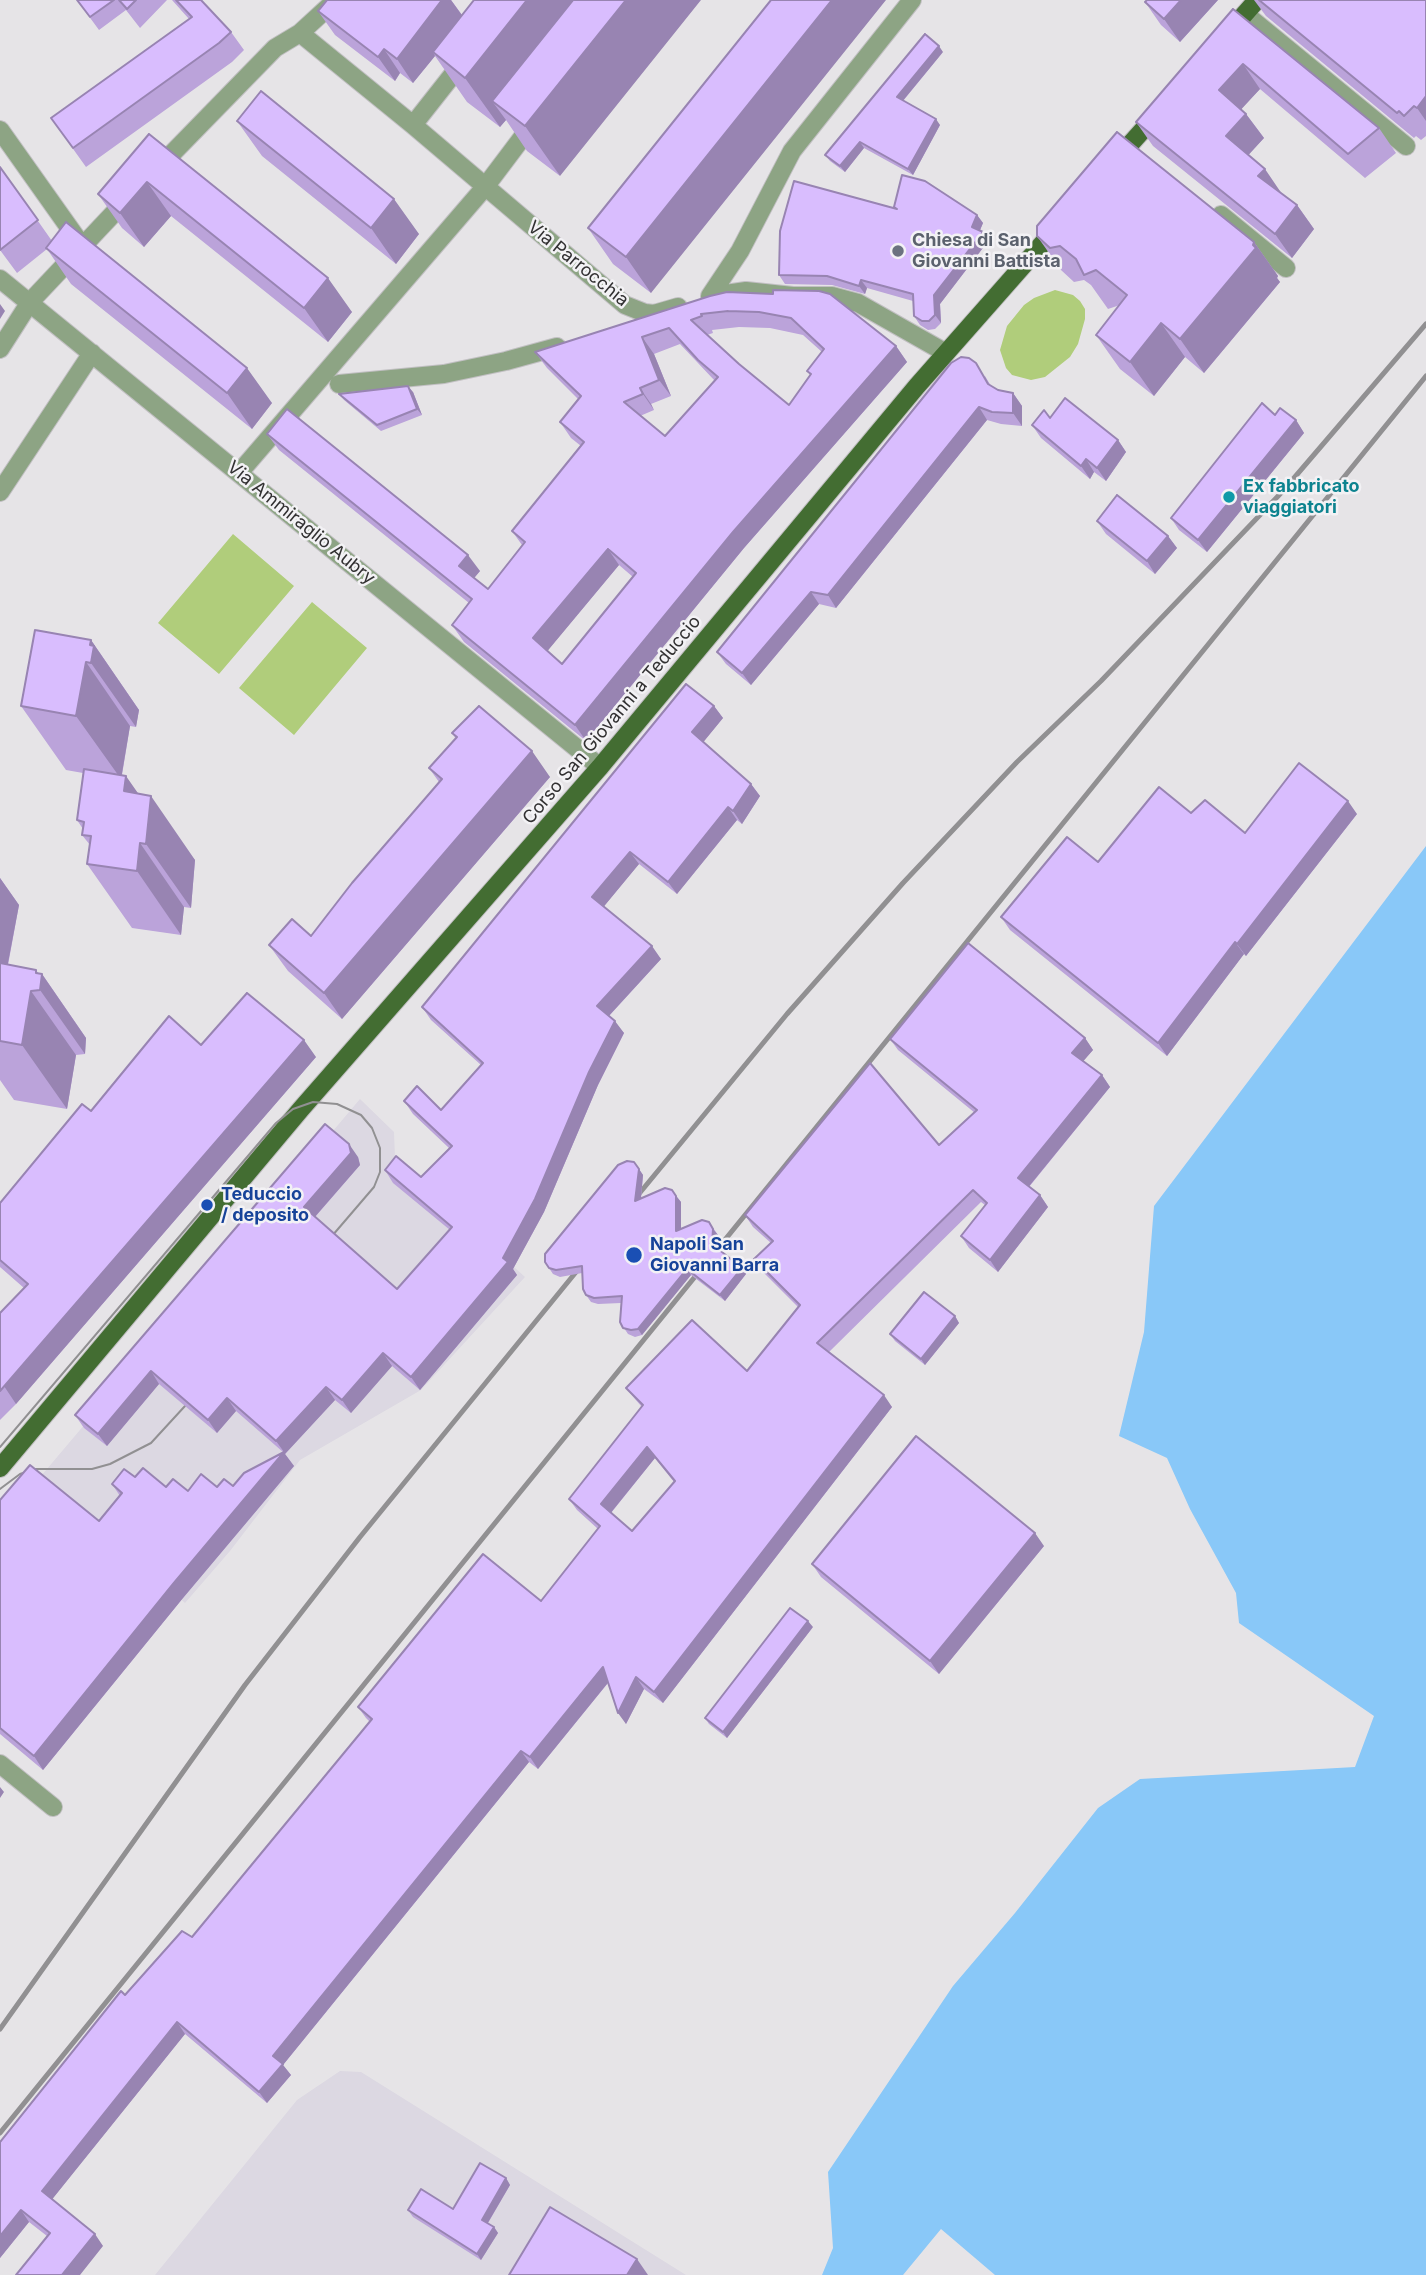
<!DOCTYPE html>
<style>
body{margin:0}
canvas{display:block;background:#e6e4e7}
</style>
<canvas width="1426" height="2275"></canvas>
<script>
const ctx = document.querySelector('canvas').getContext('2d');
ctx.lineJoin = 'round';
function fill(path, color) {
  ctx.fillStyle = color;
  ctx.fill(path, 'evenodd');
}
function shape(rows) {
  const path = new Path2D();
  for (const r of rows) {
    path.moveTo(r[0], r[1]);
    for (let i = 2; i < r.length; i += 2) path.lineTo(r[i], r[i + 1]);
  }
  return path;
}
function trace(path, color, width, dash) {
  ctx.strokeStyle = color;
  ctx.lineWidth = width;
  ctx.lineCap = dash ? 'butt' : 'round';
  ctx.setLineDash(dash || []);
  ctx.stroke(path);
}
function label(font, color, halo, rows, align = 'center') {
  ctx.font = font + ' Inter,sans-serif';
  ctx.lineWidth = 5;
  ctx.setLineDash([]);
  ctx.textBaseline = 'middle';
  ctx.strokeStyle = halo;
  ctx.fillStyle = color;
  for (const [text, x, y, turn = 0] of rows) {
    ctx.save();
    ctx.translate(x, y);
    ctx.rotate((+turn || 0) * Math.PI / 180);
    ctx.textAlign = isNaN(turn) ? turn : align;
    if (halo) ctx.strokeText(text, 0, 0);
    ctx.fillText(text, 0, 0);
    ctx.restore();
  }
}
fill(shape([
 [360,1099,394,1132,395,1158,525,1277,421,1390,300,1460,230,1551,185,1603,41,1476],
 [340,2071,361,2072,686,2275,155,2275,297,2100]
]), '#dcd8e2');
fill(shape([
 [1055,290,1073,295,1080,301,1085,309,1085,319,1078,344,1070,357,1045,377,1031,380,1012,375,1006,368,1000,350,1007,326,1024,305,1034,298],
 [233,534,294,586,219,674,158,623],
 [312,602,367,648,294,735,239,688]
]), '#b0cd7b');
fill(shape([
 [1426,846,1426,2275,995,2275,941,2229,903,2275,822,2275,833,2248,828,2172,953,1986,1015,1913,1098,1808,1140,1779,1355,1767,1374,1716,1239,1623,1236,1593,1190,1509,1167,1458,1119,1436,1144,1332,1154,1206]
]), '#89c8f8');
const minor = shape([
 [1245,14,1406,146],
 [300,33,413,125,625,305,645,313,654,314,678,307],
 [413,125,465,59],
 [0,130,78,240],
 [156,170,275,48,300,33,336,0],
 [1221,215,1286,268],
 [0,279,600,767],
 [710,296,740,251,792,151,912,0],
 [712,296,746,291,793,296,832,296,858,303,946,353],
 [0,349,30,302,129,197],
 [339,384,444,374,506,361,557,347],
 [239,473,485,187,534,122],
 [0,492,92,353],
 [0,1764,53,1807]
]);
const primary = shape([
 [1227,34,1257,0],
 [1116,160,1158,113],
 [0,1468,301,1109,600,767,917,386,1058,226]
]);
trace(minor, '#c2c0c3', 20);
trace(primary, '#c2c0c3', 20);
trace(minor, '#8da484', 18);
trace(primary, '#436d32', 18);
trace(shape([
 [0,1447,276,1123,293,1109,313,1102,337,1104,361,1115,372,1128,380,1148,380,1172,374,1187,332,1236],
 [0,1489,20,1474,35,1469,92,1469,110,1464,151,1443,185,1406]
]), '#919092', 2);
trace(shape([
 [629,1206,787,1014,903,883,1017,762,1101,681,1282,492,1426,324],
 [0,2029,245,1685,360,1537,585,1261],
 [0,2133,1426,376]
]), '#919092', 5);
fill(shape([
 [77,0,167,0,140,28,126,10,99,30],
 [172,0,201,0,231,32,244,50,232,62,86,167,51,118,189,19],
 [451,0,462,15,560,176,527,151,506,120,500,127,467,102,435,56,413,83,400,73,395,81,335,35,318,11],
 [771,0,651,293,613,264,588,228],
 [1218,0,1180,42,1161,25,1145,2],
 [1254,0,1426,0,1426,136,1421,140,1416,136,1414,138,1266,16],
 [1233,9,1379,128,1396,153,1365,178,1260,89,1241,109,1246,114,1264,138,1248,155,1282,194,1297,205,1314,229,1292,258,1153,146,1136,122],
 [943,52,903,101,940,125,913,175,864,148,845,172,830,161,825,155],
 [237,121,419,234,396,264,262,156],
 [149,134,352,312,328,342,171,216,144,247,122,228,98,194],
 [0,167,52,241,272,403,252,429,71,284,47,249,17,273,0,250],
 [896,209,977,215,983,223,980,230,983,232,989,240,940,304,941,323,935,329,928,330,920,325,914,316,913,301,867,288,865,294,832,285,785,284,779,275],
 [1037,236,1254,242,1278,276,1277,278,1280,282,1204,373,1185,357,1154,396,1120,369,1096,335,1120,305,1108,309,1091,285,1084,280,1074,282,1061,270],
 [710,296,896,346,907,362,744,548,586,741,464,642,452,625,469,603,279,450,267,434,480,571,474,578,488,589,522,545,512,531,581,446,571,438,560,422,578,399,547,368,535,352],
 [739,327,770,328,803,335,822,352,807,371,810,375,789,405,739,364,707,335,713,333,712,330],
 [680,344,715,381,665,436,640,416,654,410,651,404,671,396,654,354],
 [619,565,633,577,562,664,547,651],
 [985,376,991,386,998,390,1013,393,1022,406,1022,426,1001,424,987,420,836,608,819,604,751,685,726,664,717,652],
 [413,392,422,415,381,431,344,400,339,394],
 [1275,415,1296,420,1304,433,1207,552,1179,530,1171,518],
 [1050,418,1118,440,1126,452,1106,481,1094,472,1090,479,1041,438,1032,425],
 [1097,521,1168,536,1177,548,1155,574,1106,534],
 [91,640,139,710,136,727,130,726,122,775,195,860,191,908,184,907,181,935,132,928,87,864,90,845,82,835,83,829,77,820,83,773,66,770,21,706],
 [714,706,723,718,703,742,751,784,760,796,742,824,737,820,677,894,639,864,604,906,661,959,609,1016,624,1033,598,1085,544,1212,513,1269,517,1275,420,1390,392,1366,351,1413,335,1400,285,1454,294,1466,183,1598,43,1770,0,1734,0,1500,99,1521,120,1496,112,1484,135,1477,166,1487,188,1491,217,1487,233,1486,283,1452,236,1411,217,1433,159,1384,107,1446,84,1428,75,1415,358,1157,360,1165,315,1217,397,1289,450,1230,393,1183,385,1170,421,1177,449,1148,413,1114,404,1101,441,1110,481,1065,431,1020,422,1007],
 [452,733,550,777,342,1019,288,971,269,945,311,936,439,782,429,768,456,739],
 [1191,813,1245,833,1357,814,1246,956,1244,954,1167,1056,1010,930,1001,917,1098,862],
 [0,878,19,905,8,965,42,974,86,1038,85,1054,76,1055,67,1109,14,1100,0,1080],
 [1085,1038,1093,1050,1083,1061,1102,1075,1110,1087,1029,1187,1040,1195,1048,1207,998,1272,969,1248,961,1236,985,1205,981,1202,829,1352,892,1407,663,1703,644,1689,626,1724,608,1683,538,1769,529,1762,283,2065,291,2075,267,2103,185,2034,52,2199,103,2246,47,2236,29,2222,0,2258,0,2142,125,1995,192,1937,370,1722,366,1718,358,1707,541,1601,598,1529,577,1510,569,1499,642,1407,635,1399,626,1388,747,1371,798,1307,762,1271,754,1259,771,1243,753,1227,745,1215,939,1145,975,1113,898,1050,890,1039],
 [655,1458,674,1482,632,1531,611,1513],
 [201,1045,316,1057,16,1404,0,1420,0,1313,24,1288,0,1267,0,1203,91,1111],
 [634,1162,643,1175,641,1199,672,1190,681,1202,681,1230,709,1222,718,1235,716,1247,742,1268,746,1274,725,1301,691,1275,642,1335,635,1337,628,1334,620,1322,621,1303,598,1304,591,1302,586,1295,582,1273,560,1277,553,1274,545,1262],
 [955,1316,959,1323,925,1365,895,1341,890,1334],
 [1044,1546,939,1674,821,1577,812,1564],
 [813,1627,727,1738,709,1724,705,1718],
 [506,2178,510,2185,488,2223,494,2227,498,2233,481,2260,413,2217,408,2210,453,2209]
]), '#bba3da');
fill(shape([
 [442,0,451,0,464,18,433,52,435,56,413,83,397,59],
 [527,0,602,0,492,101,506,120,500,127,465,78],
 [626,0,701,0,560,176,525,126],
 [832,0,886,0,651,293,626,257],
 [1181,0,1218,0,1180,42,1164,19],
 [939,46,943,52,901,103,897,97],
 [384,49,400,73,395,81,378,57],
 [1243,64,1260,89,1236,115,1219,90],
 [1426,96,1426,121,1417,108],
 [1246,114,1264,138,1243,161,1226,136],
 [936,119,940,125,913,175,908,169],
 [860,142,864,148,845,172,840,166],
 [1265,169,1282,194,1258,176],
 [147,182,171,216,144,247,120,213],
 [394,199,419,234,396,264,371,228],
 [1297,205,1314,229,1292,258,1275,234],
 [977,215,983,223,978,235,972,227],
 [983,232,989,240,940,304,941,323,935,315,934,295],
 [1254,242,1278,276,1277,278,1280,282,1204,373,1180,339],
 [328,278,352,312,328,342,304,308],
 [861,280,867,288,865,294,859,286],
 [0,304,5,311,0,319],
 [1161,323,1185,357,1154,396,1130,362],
 [642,337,654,354,671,396,659,380],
 [896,346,907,362,744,548,586,741,575,725,733,532],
 [247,368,272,403,252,429,227,393],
 [408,386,413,392,422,415,417,409],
 [640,388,651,404,654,410,643,394],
 [1013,393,1022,406,1022,426,1013,413],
 [979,407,987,420,836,608,828,595],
 [1296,420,1304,433,1207,552,1198,540],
 [1118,440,1126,452,1106,481,1097,468],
 [1086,459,1094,472,1090,479,1081,466],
 [1168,536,1177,548,1155,574,1147,561],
 [608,549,619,565,545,654,533,638],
 [468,555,480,571,470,583,459,566],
 [811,592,819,604,751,685,742,673],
 [91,640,139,710,136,727,91,663,90,645],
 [86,662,130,726,121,779,76,716],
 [714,706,723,718,701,745,692,732],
 [532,751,550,777,342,1019,324,993],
 [126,776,149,809,151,796,195,860,191,908,146,844,124,791],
 [751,784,760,796,742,824,733,811],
 [1348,801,1357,814,1246,956,1237,944],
 [728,807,737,820,677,894,668,882],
 [140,843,184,907,181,935,137,871],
 [630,852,639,864,601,910,592,897],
 [0,878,19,905,4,984,0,978],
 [1235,942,1244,954,1167,1056,1158,1043],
 [652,946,661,959,606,1019,597,1006],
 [36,970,41,978,42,974,86,1038,85,1054,40,990],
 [31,991,76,1055,67,1109,22,1045],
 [615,1021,624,1033,598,1085,544,1212,513,1269,517,1275,420,1390,411,1377,503,1258,589,1072],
 [1085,1038,1093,1050,1080,1065,1072,1053],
 [304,1040,316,1057,16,1404,4,1386],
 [1102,1075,1110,1087,1026,1190,1018,1178],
 [349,1144,358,1157,360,1165,313,1219,304,1207],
 [639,1169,643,1175,640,1208,635,1201],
 [1040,1195,1048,1207,998,1272,990,1260],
 [676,1196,681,1202,681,1238,676,1231],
 [713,1229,718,1235,716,1250,712,1244],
 [742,1268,746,1274,725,1301,720,1295],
 [687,1269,691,1275,642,1335,638,1329],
 [955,1316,959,1323,925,1365,921,1359],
 [383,1353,392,1366,351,1413,342,1400],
 [151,1371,159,1384,107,1446,98,1434],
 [326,1387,335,1400,285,1454,294,1466,183,1598,43,1770,34,1756,173,1584,284,1452,276,1441],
 [884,1395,892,1407,663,1703,654,1692],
 [227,1398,236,1411,217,1433,208,1420],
 [647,1447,655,1458,609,1515,601,1504],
 [1035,1533,1044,1546,939,1674,930,1661],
 [808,1621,813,1627,727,1738,723,1732],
 [603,1667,611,1679,538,1769,530,1757],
 [636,1677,644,1689,626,1724,618,1713],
 [521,1751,529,1762,283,2065,291,2075,267,2103,259,2092,273,2056],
 [0,1787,4,1792,0,1798],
 [177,2022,185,2034,50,2202,42,2191],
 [506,2178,510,2185,486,2226,482,2220],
 [21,2210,29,2222,0,2258,0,2236],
 [494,2227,498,2233,481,2260,477,2254],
 [95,2234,103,2246,80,2275,62,2275],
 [637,2259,648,2275,627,2275]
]), '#9884b2');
const building = shape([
 [77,0,114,0,90,17,77,0],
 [119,0,136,0,127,9,119,0],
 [176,0,201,0,231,32,219,43,73,148,51,118,192,17,176,0],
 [327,0,442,0,397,59,384,49,378,57,318,11,327,0],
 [474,0,527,0,465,78,433,52,474,0],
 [573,0,626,0,525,126,492,101,573,0],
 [771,0,832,0,626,257,588,228,771,0],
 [1147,0,1181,0,1164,19,1145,2,1147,0],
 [1259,0,1426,0,1426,96,1417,108,1414,106,1404,116,1399,111,1397,113,1259,0],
 [1233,9,1379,128,1348,154,1243,64,1219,90,1246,114,1226,136,1265,169,1258,176,1297,205,1275,234,1136,122,1233,9],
 [925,34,939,46,897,97,936,119,908,169,860,142,840,166,825,155,925,34],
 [261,91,394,199,371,228,237,121,261,91],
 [1117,132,1254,242,1253,245,1256,248,1180,339,1161,323,1130,362,1096,335,1127,295,1096,270,1084,275,1076,259,1060,246,1050,248,1037,236,1037,226,1117,132],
 [149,134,328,278,304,308,147,182,120,213,98,194,149,134],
 [0,167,38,220,0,250,0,167],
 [902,175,925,181,977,215,972,227,983,232,934,295,935,315,929,321,922,321,914,316,913,294,861,280,859,286,827,276,779,275,780,231,794,181,897,209,894,207,902,175],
 [66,222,247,368,227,393,46,248,66,222],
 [773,290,819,291,830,294,896,346,733,532,575,725,452,625,472,599,267,434,287,409,468,555,459,566,488,589,525,542,512,531,584,442,560,422,581,396,535,352,710,296,727,292,773,294,773,290],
 [728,311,759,312,791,318,824,349,807,371,811,374,789,405,739,364,691,320,702,316,701,314,728,311],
 [669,328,698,360,718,377,665,436,624,402,643,394,640,388,659,380,642,337,669,328],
 [608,549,636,573,562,664,533,638,608,549],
 [961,357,969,358,976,363,988,384,998,390,1013,393,1013,413,992,412,979,407,828,595,811,592,742,673,717,652,951,363,961,357],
 [408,386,417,409,377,425,339,394,408,386],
 [1065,398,1118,440,1097,468,1086,459,1081,466,1032,425,1044,410,1050,418,1065,398],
 [1262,403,1275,415,1280,408,1296,420,1198,540,1171,518,1262,403],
 [1117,495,1168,536,1147,561,1097,521,1117,495],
 [35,630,91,640,90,645,94,646,91,663,86,662,76,716,21,706,35,630],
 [686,684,714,706,692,732,751,784,733,811,728,807,668,882,630,852,592,897,652,946,597,1006,615,1021,589,1072,535,1199,503,1258,508,1262,411,1377,383,1353,342,1400,326,1387,276,1441,227,1398,208,1420,151,1371,98,1434,75,1415,325,1124,349,1144,351,1153,304,1207,397,1289,452,1227,385,1170,396,1156,421,1177,452,1146,404,1101,417,1086,441,1110,483,1063,422,1007,686,684],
 [479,706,532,751,324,993,269,945,292,919,311,936,352,883,442,779,429,768,457,737,452,733,479,706],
 [1299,763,1348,801,1237,944,1235,942,1158,1043,1001,917,1067,837,1098,862,1159,787,1191,813,1205,800,1245,833,1299,763],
 [84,769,126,776,124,791,151,796,146,844,140,843,137,871,87,864,91,836,82,835,84,822,77,820,84,769],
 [968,943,1085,1038,1072,1053,1102,1075,1018,1178,1040,1195,990,1260,961,1236,987,1203,973,1190,817,1343,884,1395,654,1692,636,1677,618,1713,603,1667,530,1757,521,1751,273,2056,283,2064,259,2092,177,2022,42,2191,95,2234,62,2275,16,2275,50,2233,21,2210,0,2236,0,2142,121,1991,125,1995,182,1931,192,1937,372,1719,358,1707,483,1554,541,1601,600,1526,569,1499,643,1405,626,1388,692,1320,747,1371,800,1305,754,1259,773,1241,745,1215,870,1063,939,1145,977,1110,890,1039,968,943],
 [647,1447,675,1481,632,1531,601,1504,647,1447],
 [0,963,36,970,36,973,42,974,40,990,31,991,22,1045,0,1041,0,963],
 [247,993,304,1040,0,1391,0,1313,28,1284,0,1260,0,1203,82,1104,91,1111,169,1016,201,1045,247,993],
 [627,1161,634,1162,639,1169,635,1201,665,1188,672,1190,676,1196,676,1231,702,1220,709,1222,713,1229,712,1244,742,1268,720,1295,687,1269,638,1329,631,1330,623,1328,620,1322,622,1296,594,1298,586,1295,583,1289,582,1266,556,1270,549,1268,545,1262,545,1254,618,1165,627,1161],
 [924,1292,955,1316,921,1359,890,1334,924,1292],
 [916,1436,1035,1533,930,1661,812,1564,916,1436],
 [284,1452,173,1584,34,1756,0,1728,0,1500,30,1465,99,1521,122,1493,112,1484,124,1469,135,1477,143,1468,166,1487,173,1479,188,1491,201,1474,217,1487,224,1479,233,1486,244,1473,284,1452],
 [790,1608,808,1621,723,1732,705,1718,790,1608],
 [480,2163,506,2178,482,2220,494,2227,477,2254,408,2210,421,2189,453,2209,480,2163],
 [550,2207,637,2259,627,2275,509,2275,550,2207]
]);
fill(building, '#d9bdfe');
trace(building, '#9884b2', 2);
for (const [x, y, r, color] of [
 [898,251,7,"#6b7280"],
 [1229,497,7,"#0f9aa8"],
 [207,1205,7,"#1a4fb4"],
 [634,1255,9,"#1a4fb4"]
]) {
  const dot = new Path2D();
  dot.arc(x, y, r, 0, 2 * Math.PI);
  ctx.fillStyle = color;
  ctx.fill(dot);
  trace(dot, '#f3f2f5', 2.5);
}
label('bold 18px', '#5b616d', '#f3f2f5', [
 ["Chiesa di San",912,241],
 ["Giovanni Battista",912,262]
], 'left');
label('18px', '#323132', '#f3f2f5', [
 ["Via Parrocchia",578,264,39],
 ["Via Ammiraglio Aubry",301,523,39],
 ["Corso San Giovanni a Teduccio",612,720,-50]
]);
label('bold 18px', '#0d838f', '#f3f2f5', [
 ["Ex fabbricato",1243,487],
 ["viaggiatori",1243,508]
], 'left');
label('bold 18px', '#164399', '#f3f2f5', [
 ["Teduccio",221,1195],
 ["/ deposito",221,1216],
 ["Napoli San",650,1245],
 ["Giovanni Barra",650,1266]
], 'left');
</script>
